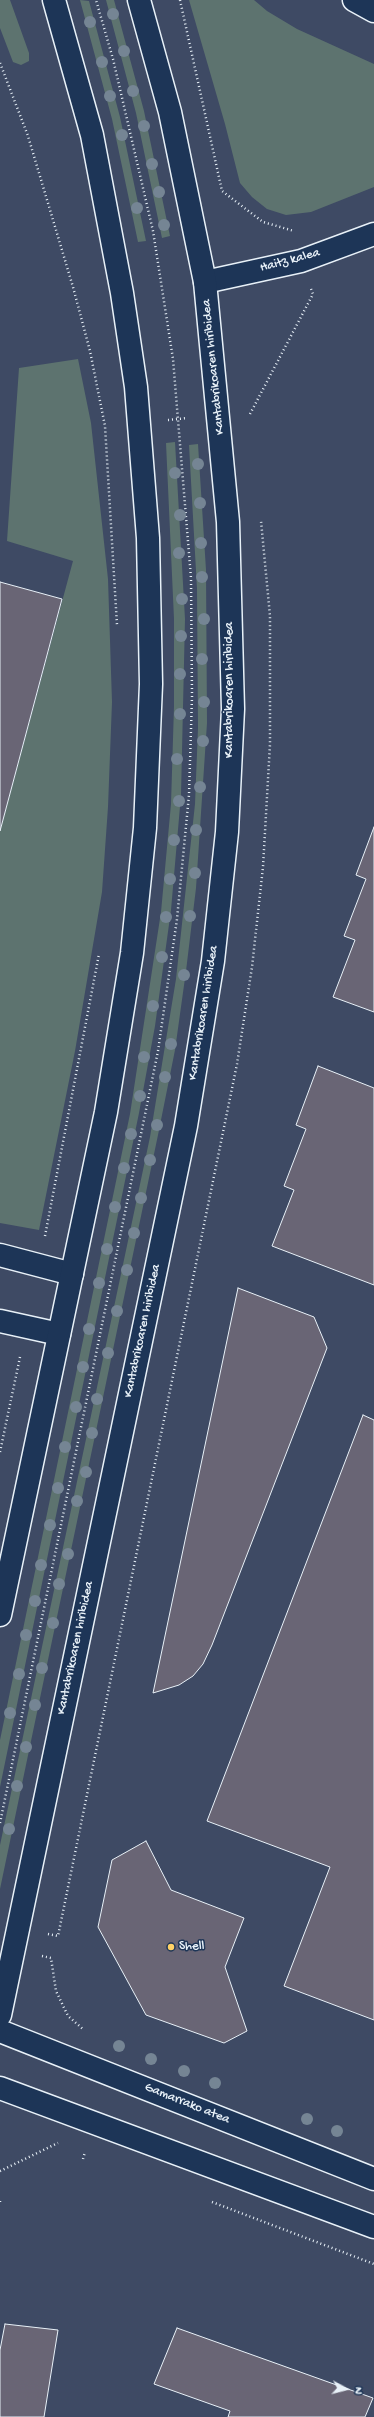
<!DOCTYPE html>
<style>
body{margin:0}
#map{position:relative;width:374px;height:2417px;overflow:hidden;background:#2c3f5d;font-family:"Gochi Hand",sans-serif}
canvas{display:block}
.north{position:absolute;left:326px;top:2369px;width:40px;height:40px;-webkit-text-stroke:3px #1d3557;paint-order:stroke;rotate:97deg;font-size:11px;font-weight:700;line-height:16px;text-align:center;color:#e8f1f8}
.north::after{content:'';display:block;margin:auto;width:14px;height:18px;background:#e8f1f8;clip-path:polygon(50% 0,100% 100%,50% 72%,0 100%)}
</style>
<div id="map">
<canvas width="374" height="2417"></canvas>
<div class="north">N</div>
</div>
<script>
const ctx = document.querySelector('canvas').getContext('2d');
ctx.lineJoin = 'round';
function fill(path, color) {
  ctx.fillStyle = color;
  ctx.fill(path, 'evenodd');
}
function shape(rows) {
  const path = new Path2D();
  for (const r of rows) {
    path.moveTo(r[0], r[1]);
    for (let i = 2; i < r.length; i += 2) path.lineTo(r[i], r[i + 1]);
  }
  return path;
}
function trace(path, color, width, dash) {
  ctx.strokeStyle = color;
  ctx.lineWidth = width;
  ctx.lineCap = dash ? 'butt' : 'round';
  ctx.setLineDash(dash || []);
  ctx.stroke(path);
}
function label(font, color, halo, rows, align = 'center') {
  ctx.font = font + ' "Gochi Hand",sans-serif';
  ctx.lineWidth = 3;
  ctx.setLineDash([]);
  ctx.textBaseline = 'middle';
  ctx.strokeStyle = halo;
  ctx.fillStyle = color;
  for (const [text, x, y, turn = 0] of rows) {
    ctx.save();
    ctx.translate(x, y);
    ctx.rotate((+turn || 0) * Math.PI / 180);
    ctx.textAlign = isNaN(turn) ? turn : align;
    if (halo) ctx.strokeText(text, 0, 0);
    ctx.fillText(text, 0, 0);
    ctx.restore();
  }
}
fill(shape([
 [0,0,374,0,374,2417,0,2417]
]), '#3e4a64');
fill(shape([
 [0,0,10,0,29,53,29,61,21,65,13,62,0,28],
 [80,0,89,1,120,117,146,241,138,242,112,119],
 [106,0,114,0,144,111,170,236,162,238,136,113],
 [189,0,254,0,267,11,297,29,374,64,374,187,311,212,286,215,267,209,252,197,240,183,225,124],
 [78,359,91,423,108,579,112,702,108,807,102,892,75,1051,39,1230,0,1223,0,831,73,561,7,541,19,368],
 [175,442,185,619,181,795,171,910,155,1026,139,1113,0,1787,0,1740,130,1114,161,912,171,804,174,706,174,619,166,443],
 [198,444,206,570,207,723,196,888,186,971,175,1050,158,1135,0,1889,0,1845,150,1137,176,979,195,804,198,728,197,589,189,445]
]), '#5d736f');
const building = shape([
 [0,582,62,599,0,831,0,582],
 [374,827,374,1012,333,997,355,940,344,936,366,879,356,875,374,827],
 [318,1066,374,1088,374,1285,272,1246,294,1190,284,1186,306,1129,296,1125,318,1066],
 [238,1288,314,1317,327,1348,212,1645,203,1664,193,1676,179,1685,153,1693,238,1288],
 [363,1415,374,1420,374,2020,284,1986,330,1867,207,1821,363,1415],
 [146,1841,171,1890,244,1918,225,1967,247,2031,224,2043,146,2015,98,1927,112,1860,146,1841],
 [5,2324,58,2330,44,2417,0,2417,0,2350,5,2324],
 [177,2328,373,2398,365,2417,228,2417,230,2411,154,2384,177,2328]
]);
fill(building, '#696575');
trace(building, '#e8f1f8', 1);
const minor = shape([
 [354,0,374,11],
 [205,282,301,261,374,234],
 [0,1255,72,1274],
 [0,1321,59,1334]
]);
const major = shape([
 [0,1615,106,1112,132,953,145,828,151,684,148,538,136,387,122,293,92,135,54,0],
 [0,2015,186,1126,213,961,227,832,233,709,228,522,205,282,170,112,139,0],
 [0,2031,374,2179],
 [0,2088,374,2227]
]);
trace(minor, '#e8f1f8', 25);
trace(major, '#e8f1f8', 25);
trace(shape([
 [180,0,222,191,263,222,294,231],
 [0,63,28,136,73,287,90,351,105,426,117,625],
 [250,414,313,294,311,289],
 [168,420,187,418],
 [45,1236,99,954],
 [0,1452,20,1357],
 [0,1823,158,1051,177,919,189,795,192,696,191,578,173,359,153,231,113,59,96,0],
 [48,1934,58,1936,237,1064,252,967,263,867,270,744,270,616,261,521],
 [42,1956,51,1958,56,1991,68,2016,84,2030],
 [83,2159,85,2152],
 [0,2171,58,2143],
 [0,2201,0,2204],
 [212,2202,374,2264]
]), '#e8f1f8', 2.5, [1, 3]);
trace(minor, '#1d3557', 22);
trace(major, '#1d3557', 22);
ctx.fillStyle = '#758594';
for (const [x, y] of [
 [113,14],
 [90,22],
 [124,51],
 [102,62],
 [133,91],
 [110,96],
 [144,126],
 [122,135],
 [152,164],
 [159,192],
 [137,208],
 [164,225],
 [198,464],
 [175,473],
 [200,503],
 [180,515],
 [201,543],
 [179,553],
 [202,577],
 [182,599],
 [204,619],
 [181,636],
 [202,659],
 [180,674],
 [204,702],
 [180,714],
 [203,741],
 [177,759],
 [200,787],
 [179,801],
 [196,830],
 [174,840],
 [195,873],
 [170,879],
 [190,916],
 [166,917],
 [162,957],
 [184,975],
 [153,1006],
 [171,1044],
 [144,1057],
 [165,1077],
 [140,1096],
 [157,1125],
 [131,1134],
 [150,1160],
 [124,1168],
 [141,1198],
 [115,1207],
 [134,1233],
 [107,1249],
 [127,1270],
 [99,1283],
 [117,1311],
 [89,1329],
 [108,1353],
 [83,1367],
 [97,1399],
 [76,1407],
 [92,1433],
 [65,1447],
 [86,1472],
 [58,1488],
 [77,1501],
 [50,1525],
 [68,1554],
 [41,1565],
 [59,1584],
 [35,1601],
 [53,1623],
 [26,1635],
 [42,1668],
 [19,1674],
 [35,1705],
 [10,1713],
 [26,1747],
 [17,1786],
 [9,1829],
 [119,2046],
 [151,2059],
 [184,2071],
 [215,2083],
 [307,2119],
 [337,2131]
]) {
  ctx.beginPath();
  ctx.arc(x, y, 6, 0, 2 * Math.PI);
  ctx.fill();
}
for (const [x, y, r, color] of [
 [171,1947,4,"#ffd166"]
]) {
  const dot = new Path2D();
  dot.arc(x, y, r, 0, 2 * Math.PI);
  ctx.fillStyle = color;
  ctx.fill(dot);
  trace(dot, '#1d3557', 1.5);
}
label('13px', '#e8f1f8', '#1d3557', [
 ["Haitz kalea",290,261,-15],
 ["Kantabrikoaren hiribidea",214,367,-96],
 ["Kantabrikoaren hiribidea",230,690,-90],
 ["Kantabrikoaren hiribidea",204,1013,-81],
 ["Kantabrikoaren hiribidea",143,1331,-78],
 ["Kantabrikoaren hiribidea",76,1648,-78],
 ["Gamarrako atea",187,2104,22]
]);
label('13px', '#e8f1f8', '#1d3557', [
 ["Shell",179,1947]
], 'left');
</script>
